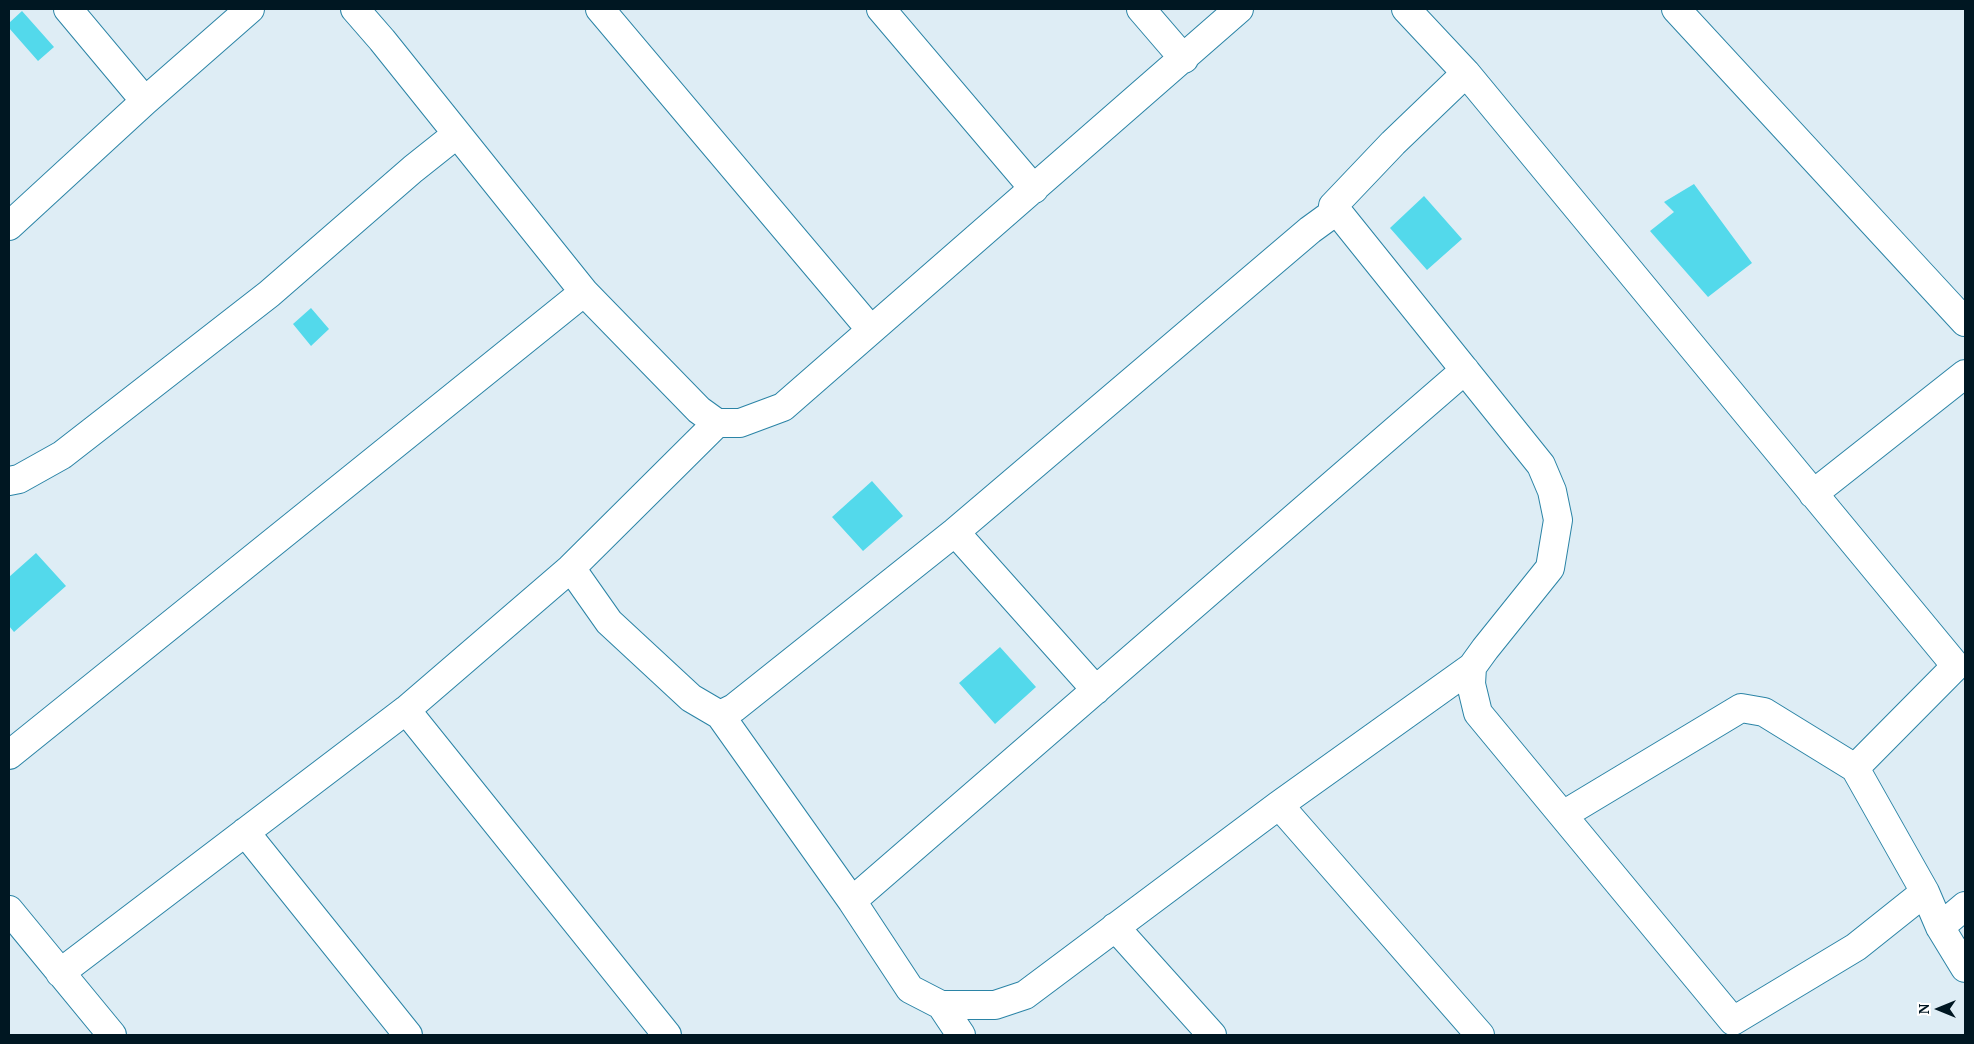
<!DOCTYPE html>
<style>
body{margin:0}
#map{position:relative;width:1974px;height:1044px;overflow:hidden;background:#deedf5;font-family:"PT Serif",serif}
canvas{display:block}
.frame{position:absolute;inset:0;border:10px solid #001722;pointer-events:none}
.north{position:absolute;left:1914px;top:984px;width:50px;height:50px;-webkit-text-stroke:4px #fff;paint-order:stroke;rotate:270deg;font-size:14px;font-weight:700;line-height:20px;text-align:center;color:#001722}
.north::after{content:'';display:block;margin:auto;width:18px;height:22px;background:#001722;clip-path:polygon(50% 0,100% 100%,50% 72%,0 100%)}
</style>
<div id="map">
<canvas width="1974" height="1044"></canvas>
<div class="frame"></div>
<div class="north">N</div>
</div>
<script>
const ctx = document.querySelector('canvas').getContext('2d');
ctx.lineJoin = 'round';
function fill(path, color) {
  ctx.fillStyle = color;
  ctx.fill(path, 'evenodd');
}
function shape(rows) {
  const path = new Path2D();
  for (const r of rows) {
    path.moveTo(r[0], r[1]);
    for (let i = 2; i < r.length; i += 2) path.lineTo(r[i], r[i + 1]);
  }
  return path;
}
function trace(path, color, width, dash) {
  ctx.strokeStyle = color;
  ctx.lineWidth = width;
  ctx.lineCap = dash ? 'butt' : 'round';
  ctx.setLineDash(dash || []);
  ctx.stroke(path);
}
fill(shape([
 [22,11,54,47,38,61,9,28,9,23],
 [1694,184,1752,263,1708,297,1650,231,1674,212,1664,202],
 [1424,196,1462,239,1427,270,1390,228],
 [311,308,329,329,311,346,293,324],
 [872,481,903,516,863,551,832,517],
 [36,553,66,586,14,632,9,626,9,577],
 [1000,647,1036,687,995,724,959,683]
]), '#53d9eb');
const minor = shape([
 [68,9,145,101],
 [355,9,382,40,584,292,699,410,717,423,740,423,783,407,1239,9],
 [600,9,871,330],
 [881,9,1034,189],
 [1141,9,1184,59],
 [1406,9,1466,73,1956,666,1855,768,1925,892,1940,927,1965,968],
 [1676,9,1965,322],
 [1333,206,1541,465,1552,491,1558,520,1550,568,1485,649,1472,667,1471,684,1478,713,1733,1021,1856,947,1925,892],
 [9,226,145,101,250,9],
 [717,423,571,568,609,622,691,698,720,715,852,901,910,989,941,1005,995,1005,1025,995,1279,805,1472,667],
 [9,481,19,479,62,455,269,294,413,169,457,134],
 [1813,494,1965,374],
 [955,532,1096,690],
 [406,710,667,1035],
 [720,715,734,708,955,532,1310,230,1332,214,1333,206,1393,143,1466,73],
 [9,755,584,292],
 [1279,805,1480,1035],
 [1563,815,1741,708,1764,712,1855,768],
 [245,832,408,1035],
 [852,901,1465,370],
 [9,910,112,1035],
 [1115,927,1212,1035],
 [1940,927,1965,906],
 [60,973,406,710,571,568],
 [941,1005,961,1035]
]);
trace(minor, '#2b84a6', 30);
trace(minor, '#fff', 28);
</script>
